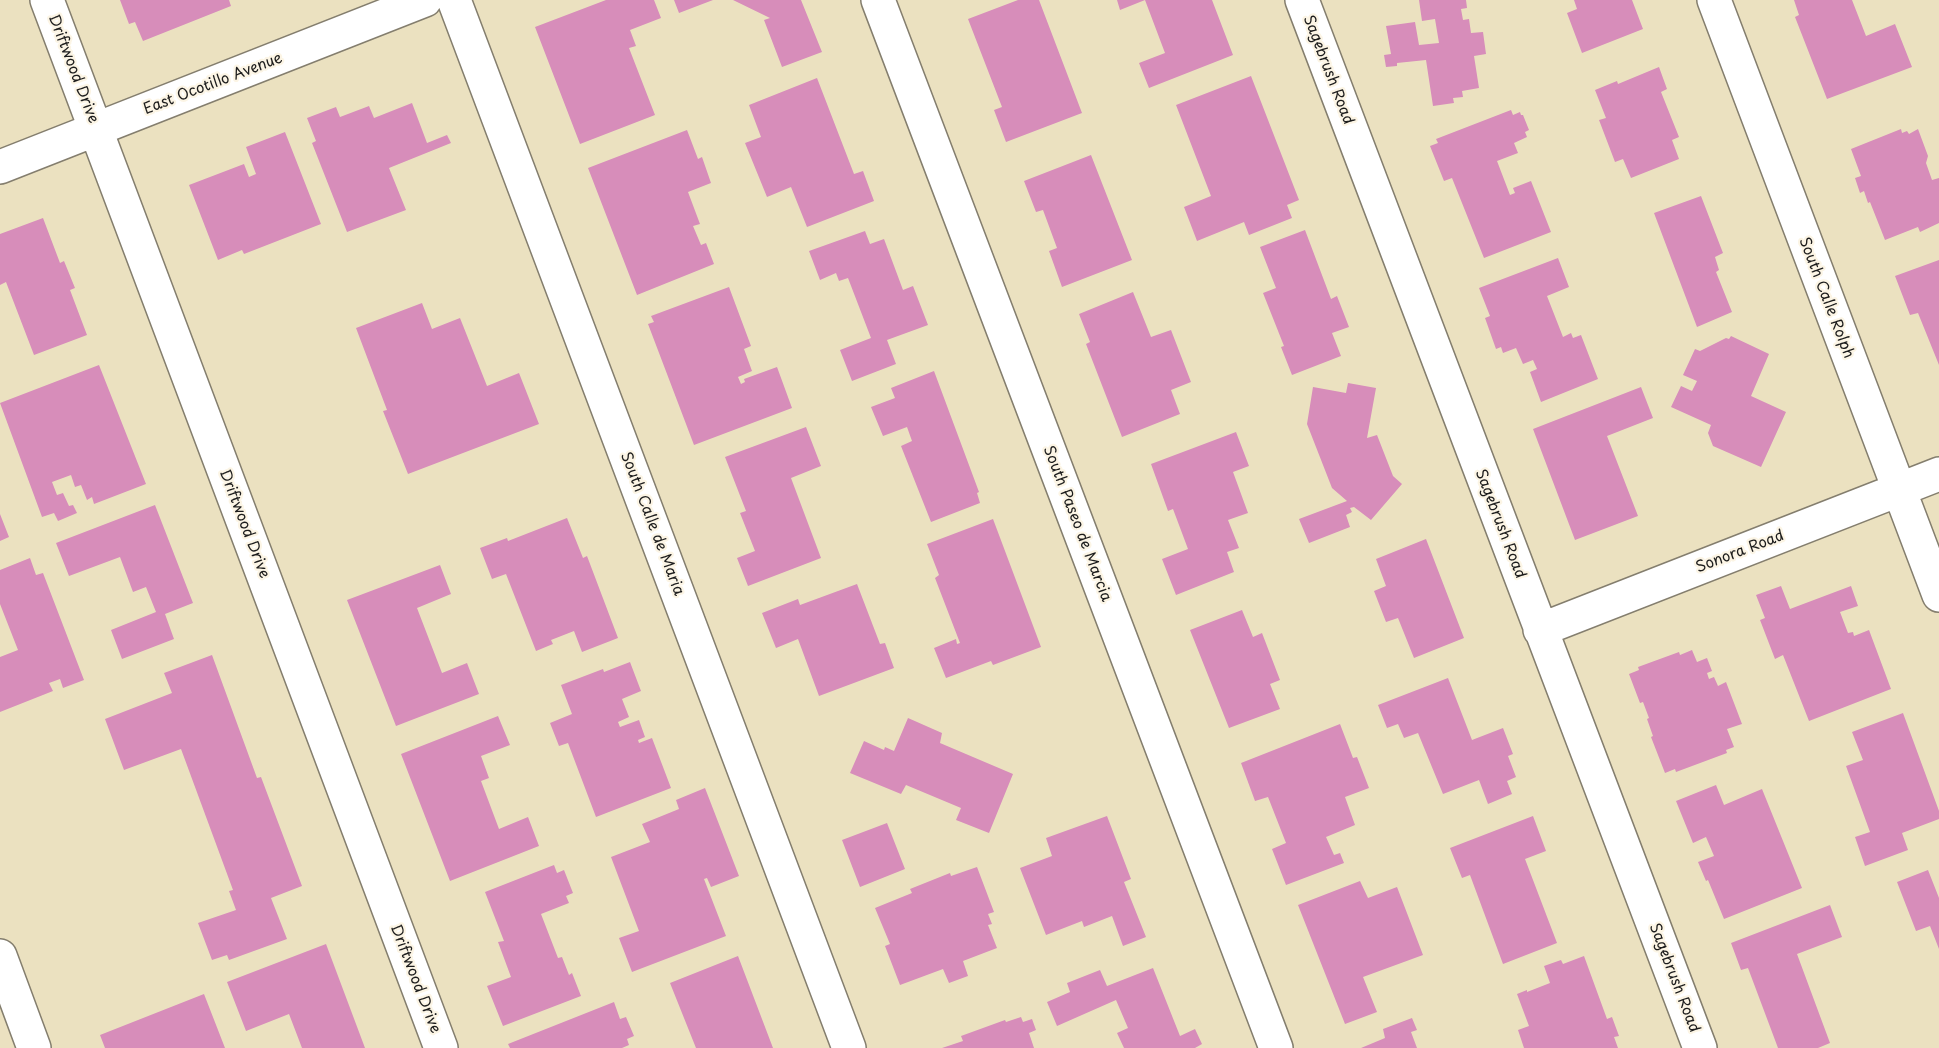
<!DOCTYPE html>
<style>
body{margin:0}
canvas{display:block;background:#ebe1c0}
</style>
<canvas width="1939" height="1048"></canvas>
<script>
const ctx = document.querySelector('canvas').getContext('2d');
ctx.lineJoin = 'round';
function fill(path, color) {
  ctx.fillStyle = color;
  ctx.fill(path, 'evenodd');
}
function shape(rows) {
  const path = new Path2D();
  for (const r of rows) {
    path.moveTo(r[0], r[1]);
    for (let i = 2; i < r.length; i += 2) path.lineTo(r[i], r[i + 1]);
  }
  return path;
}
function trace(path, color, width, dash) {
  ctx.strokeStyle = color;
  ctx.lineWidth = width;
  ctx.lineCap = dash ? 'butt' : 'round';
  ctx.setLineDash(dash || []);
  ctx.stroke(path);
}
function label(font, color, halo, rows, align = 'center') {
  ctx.font = font + ' "Playpen Sans",sans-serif';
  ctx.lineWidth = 4.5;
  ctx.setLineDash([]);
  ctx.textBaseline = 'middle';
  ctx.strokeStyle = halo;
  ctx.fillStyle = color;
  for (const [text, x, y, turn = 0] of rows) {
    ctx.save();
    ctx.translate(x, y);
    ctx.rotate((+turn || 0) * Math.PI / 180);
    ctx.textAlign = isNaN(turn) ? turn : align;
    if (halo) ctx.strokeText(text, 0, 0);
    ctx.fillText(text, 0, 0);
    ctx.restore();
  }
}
fill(shape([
 [120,0,229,0,231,6,143,41,135,22,129,24],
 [606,0,654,0,661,18,630,30,636,46,629,48,655,115,580,144,535,27],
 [674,0,713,0,679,13],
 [733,0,801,0,822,52,782,67,764,20,770,18],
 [1018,0,1039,0,1082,113,1006,142,994,110,1002,107,968,19],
 [1117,0,1212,0,1233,55,1149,88,1139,63,1165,53,1145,0,1120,10],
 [1419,0,1466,0,1467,8,1461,9,1463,20,1469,19,1471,33,1483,32,1486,54,1474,56,1479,88,1462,91,1463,97,1453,98,1454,103,1433,106,1426,60,1397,63,1397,66,1386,67,1384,55,1391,54,1386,26,1415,22,1419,45,1439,43,1435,19,1422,21],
 [1574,0,1632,0,1643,29,1582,53,1567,13,1577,9],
 [1794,0,1852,0,1866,36,1895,24,1912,67,1827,99,1795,17,1799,15],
 [1659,67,1667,89,1661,92,1679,137,1672,140,1679,159,1631,178,1623,159,1615,162,1599,120,1606,118,1595,90,1617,81,1618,84],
 [1251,76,1299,200,1287,205,1292,218,1249,235,1244,222,1197,241,1184,207,1211,196,1176,105],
 [817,78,854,174,863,171,874,201,807,227,791,187,767,197,745,143,761,137,749,105],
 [412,103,427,143,447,135,451,143,389,168,406,210,347,232,312,143,316,141,307,118,336,107,340,117,369,106,374,118],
 [1511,110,1513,115,1520,112,1521,115,1523,115,1529,130,1525,132,1527,137,1514,143,1518,153,1497,161,1510,195,1515,193,1513,188,1531,181,1551,232,1484,258,1452,178,1444,181,1430,146,1438,143,1436,139],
 [1901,129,1902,133,1907,131,1909,134,1918,129,1928,156,1926,163,1932,180,1939,178,1939,223,1920,232,1918,227,1885,240,1870,202,1868,203,1864,191,1860,193,1855,178,1861,176,1851,149],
 [687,130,698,159,702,157,711,183,688,192,700,224,693,226,701,245,706,243,714,264,637,295,588,168],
 [285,132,321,224,244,254,242,250,218,260,189,185,244,164,249,177,256,174,246,147],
 [1091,155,1132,260,1062,287,1049,251,1057,248,1043,210,1036,212,1024,181],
 [1701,196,1723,253,1715,257,1719,270,1716,272,1732,312,1697,327,1654,213],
 [43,218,60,263,64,261,75,288,70,290,87,335,34,355,6,282,0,285,0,234],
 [1305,230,1331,299,1337,296,1349,327,1332,333,1341,356,1292,375,1281,347,1284,346,1263,293,1276,288,1260,247],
 [865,231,870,244,884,239,903,290,913,286,928,325,887,340,896,364,852,381,840,350,871,338,848,278,839,281,836,273,820,280,809,251],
 [1558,258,1569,287,1547,296,1563,337,1571,333,1573,338,1581,335,1598,379,1541,402,1530,372,1537,369,1533,360,1523,364,1516,348,1503,353,1501,347,1496,349,1485,318,1490,316,1479,288],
 [1939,260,1939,365,1918,313,1910,315,1895,276],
 [729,287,751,346,744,349,752,371,738,377,741,384,745,382,744,379,777,367,792,408,694,445,648,324,654,322,651,316],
 [1133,292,1151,337,1171,330,1191,382,1171,390,1180,414,1122,437,1086,344,1090,342,1079,314],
 [422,303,432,329,460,318,487,386,519,373,539,424,408,474,383,411,387,410,356,328],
 [1731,336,1769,354,1751,396,1786,412,1761,467,1713,446,1708,433,1711,425,1671,407,1681,386,1692,391,1697,381,1683,375,1695,349,1700,351,1726,338,1729,339],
 [99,365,146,484,94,504,92,497,87,500,81,485,75,487,71,475,52,482,57,495,63,493,69,506,73,505,77,513,58,521,54,513,42,517,0,403],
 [934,371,979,492,977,493,980,503,931,522,901,446,912,441,907,427,883,436,871,407,895,398,891,388],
 [1348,383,1376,388,1367,438,1377,435,1393,476,1402,484,1371,520,1354,507,1350,508,1352,512,1346,515,1350,527,1309,543,1299,519,1347,501,1332,488,1307,424,1313,387,1346,393],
 [1641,387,1653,418,1607,436,1638,516,1575,540,1533,429],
 [806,427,821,466,791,478,821,558,748,586,737,558,755,551,740,513,746,511,725,457],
 [1236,432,1249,466,1233,472,1248,513,1228,520,1239,548,1227,552,1234,572,1176,595,1162,559,1188,549,1173,509,1168,511,1151,464],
 [155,505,193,603,165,614,174,639,122,659,111,630,156,612,146,587,133,592,120,557,69,576,56,543],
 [0,514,9,537,0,541],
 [567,518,583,558,587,556,618,638,582,652,574,631,551,640,553,644,536,651,506,574,492,579,480,548,507,538,508,541],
 [993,519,1041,647,993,665,991,661,946,678,934,648,956,639,957,644,960,643,935,578,939,575,927,544],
 [1426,539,1464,638,1414,658,1398,618,1386,622,1374,591,1386,586,1376,559],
 [30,558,36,575,43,573,84,680,63,688,60,679,49,683,53,691,0,712,0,657,18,650,0,604,0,570],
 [440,565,451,594,417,608,442,673,467,663,479,694,396,726,347,600],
 [857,584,880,644,885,643,894,668,819,696,798,639,776,648,762,613,798,599,800,605],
 [1781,586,1790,609,1851,586,1858,606,1840,612,1848,633,1853,632,1854,636,1869,630,1891,689,1809,721,1783,655,1775,659,1760,620,1765,618,1756,595],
 [1242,610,1253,637,1262,633,1280,680,1270,684,1280,709,1229,728,1190,630],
 [1692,650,1697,662,1707,658,1712,671,1707,673,1709,679,1714,677,1718,686,1726,682,1742,724,1727,729,1734,747,1726,750,1727,753,1676,772,1675,769,1665,773,1651,737,1653,736,1647,719,1649,718,1643,702,1640,703,1629,674,1639,670,1638,667,1679,652,1680,655],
 [212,655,257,778,261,777,302,886,271,898,287,939,229,960,227,955,212,960,198,923,236,910,229,891,233,890,181,749,124,770,105,719,172,693,164,673],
 [630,662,641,691,622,699,629,717,618,722,620,727,639,720,645,737,638,740,639,743,652,738,671,788,596,817,568,743,559,746,550,723,572,714,561,685,603,669,604,672],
 [1448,678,1472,740,1503,728,1513,754,1508,756,1516,777,1507,781,1512,794,1488,804,1479,780,1443,794,1418,733,1404,738,1398,724,1387,728,1378,705],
 [1903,713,1939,811,1939,819,1902,833,1908,850,1865,866,1855,837,1870,832,1846,766,1863,760,1852,732],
 [498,716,510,745,481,756,489,778,481,781,499,829,528,817,539,846,450,881,401,754],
 [908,718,942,733,940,743,1013,774,989,833,956,820,961,808,906,785,901,794,850,773,864,741,884,750,885,747,894,751],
 [1340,724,1353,758,1357,757,1369,788,1345,797,1355,825,1326,837,1334,855,1340,853,1344,863,1286,885,1272,849,1286,843,1268,797,1255,801,1241,763],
 [1716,785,1724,805,1762,789,1802,888,1724,919,1708,880,1706,881,1698,862,1714,856,1706,837,1693,843,1676,801],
 [705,788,739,876,711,887,707,878,704,879,726,936,632,972,619,938,639,931,611,857,650,842,642,824,679,809,676,800],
 [1107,816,1131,879,1124,882,1146,937,1123,946,1112,916,1084,927,1082,921,1046,935,1020,868,1052,856,1046,838],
 [1533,816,1546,851,1525,859,1557,943,1503,964,1470,875,1462,878,1450,848],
 [887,823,905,869,860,887,842,840],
 [554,865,557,873,564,870,573,893,566,896,569,903,541,914,558,958,562,957,569,975,572,973,581,996,503,1026,487,986,511,977,498,942,504,941,485,892],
 [977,867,994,912,988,914,992,924,988,925,997,948,963,961,968,976,949,983,943,969,900,985,885,946,890,944,875,908,912,893,910,889,950,873,951,876],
 [1928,870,1939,898,1939,949,1930,926,1916,931,1897,882],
 [1360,881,1368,898,1397,887,1423,955,1363,977,1377,1012,1345,1024,1298,905],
 [1830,905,1842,937,1797,954,1830,1043,1818,1048,1778,1048,1748,968,1741,970,1731,943],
 [326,944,365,1048,302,1048,289,1014,246,1031,227,982],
 [738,956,773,1048,696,1048,670,983],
 [1584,956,1607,1019,1612,1017,1619,1036,1614,1037,1618,1048,1524,1048,1518,1030,1529,1026,1517,994,1527,990,1527,992,1550,983,1544,966,1561,960,1563,964],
 [1153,968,1180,1036,1195,1029,1202,1044,1195,1048,1124,1048,1117,1033,1128,1028,1116,1000,1057,1026,1047,1002,1070,992,1067,983,1100,970,1107,986],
 [204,994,225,1048,105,1048,100,1035],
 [614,1002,620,1019,626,1017,634,1036,627,1039,629,1045,622,1048,510,1048,508,1044],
 [1021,1017,1023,1022,1032,1019,1036,1030,1029,1033,1034,1048,942,1048,963,1041,961,1036,1005,1020,1006,1022],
 [1412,1018,1417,1030,1411,1032,1417,1048,1361,1048,1385,1038,1383,1029]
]), '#d78dba');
const minor = shape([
 [47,0,441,1048],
 [454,0,849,1048],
 [878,0,1276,1048],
 [1302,0,1700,1048],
 [1714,0,1939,595],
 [0,167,425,0],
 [1540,630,1939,474],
 [0,956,34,1048]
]);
trace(minor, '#847e6e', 36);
trace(minor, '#fff', 33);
label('15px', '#1c1c1c', '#fcf5e5', [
 ["Driftwood Drive",73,69,69],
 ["Sagebrush Road",1328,70,69],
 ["East Ocotillo Avenue",213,84,-21],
 ["South Calle Rolph",1826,298,69],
 ["Driftwood Drive",244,524,69],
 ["South Calle de Maria",652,524,69],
 ["South Paseo de Marcia",1077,524,69],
 ["Sagebrush Road",1500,524,69],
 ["Sonora Road",1740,552,-21],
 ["Sagebrush Road",1674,978,69],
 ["Driftwood Drive",415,979,69]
]);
</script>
